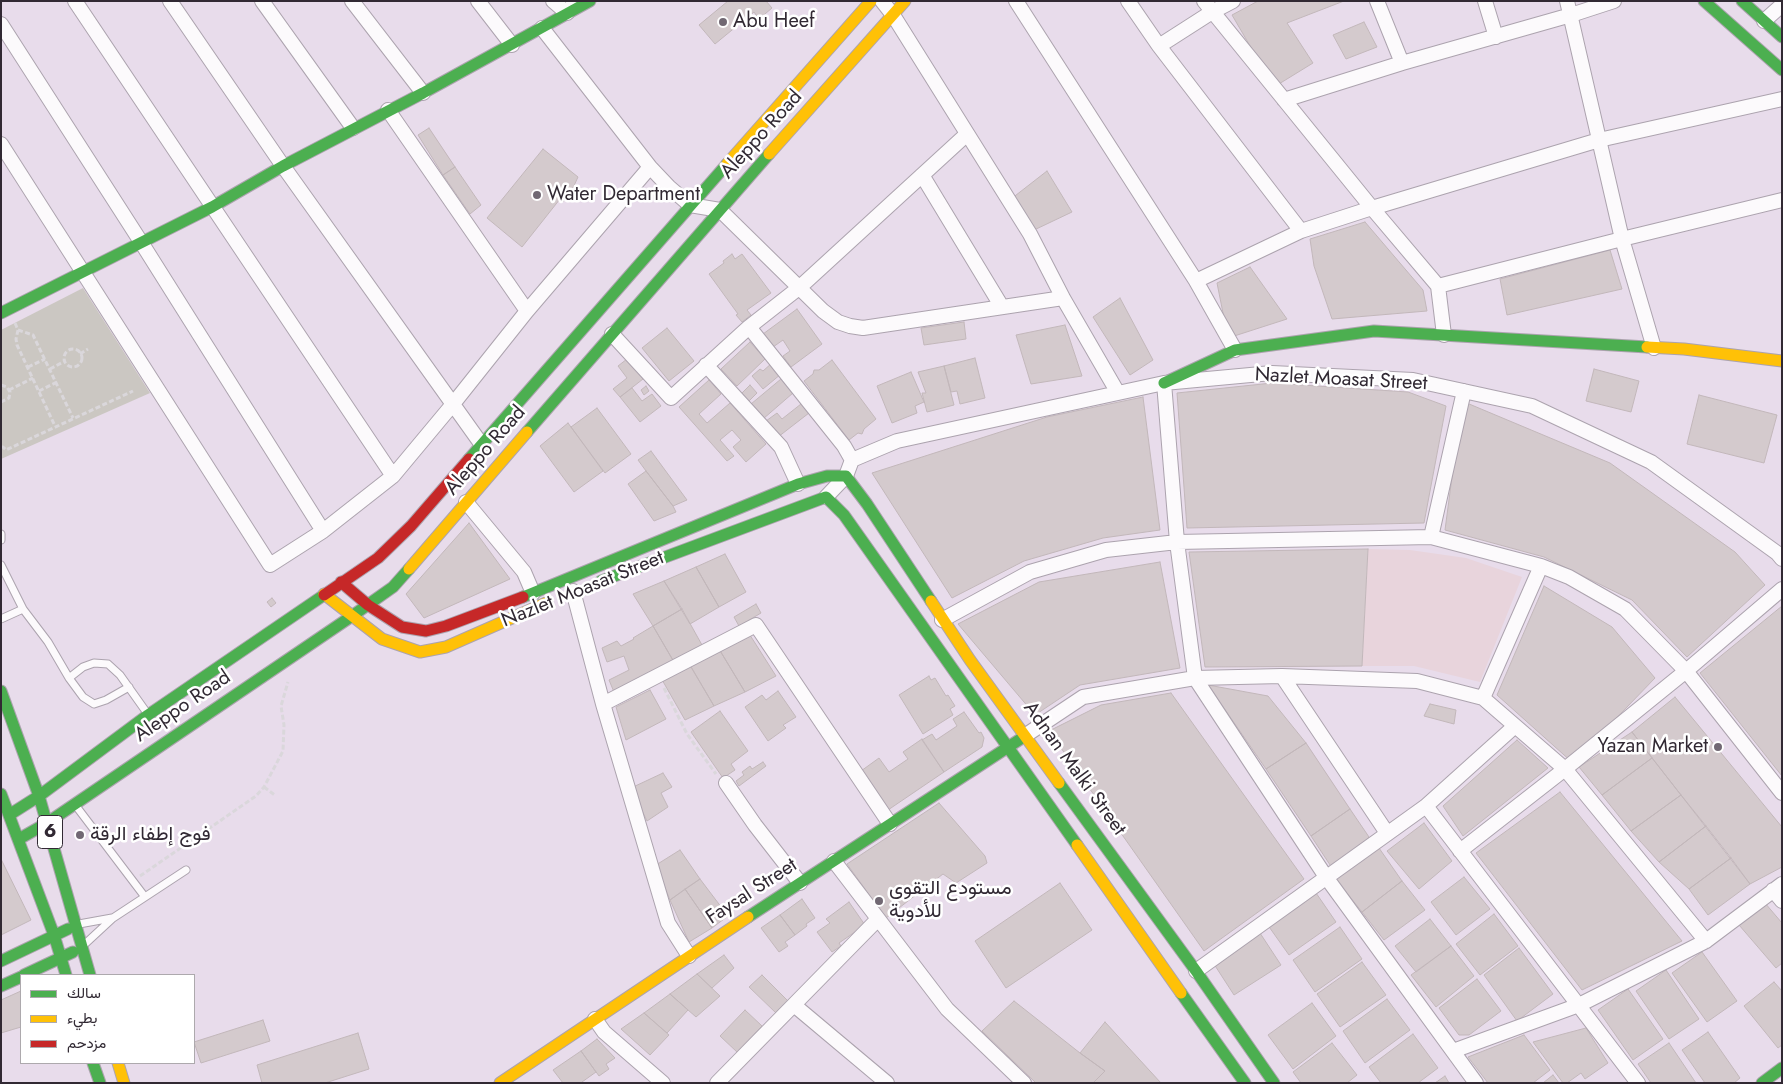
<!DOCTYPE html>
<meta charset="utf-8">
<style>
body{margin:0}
#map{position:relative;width:1783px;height:1084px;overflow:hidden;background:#e8dceb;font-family:Jost,Vazirmatn,sans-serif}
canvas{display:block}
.frame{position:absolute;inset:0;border:2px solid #312933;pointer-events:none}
.legend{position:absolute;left:20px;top:974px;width:175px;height:90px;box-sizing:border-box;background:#fff;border:1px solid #ada9ad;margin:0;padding:6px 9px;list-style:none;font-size:15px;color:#312933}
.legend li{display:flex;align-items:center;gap:10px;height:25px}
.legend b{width:25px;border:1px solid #ada9ad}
</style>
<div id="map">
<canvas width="1783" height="1084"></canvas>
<div class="frame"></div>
<ul class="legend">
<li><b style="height:6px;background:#4caf50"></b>سالك</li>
<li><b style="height:6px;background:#ffc107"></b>بطيء</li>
<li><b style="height:6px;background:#c62828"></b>مزدحم</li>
</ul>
</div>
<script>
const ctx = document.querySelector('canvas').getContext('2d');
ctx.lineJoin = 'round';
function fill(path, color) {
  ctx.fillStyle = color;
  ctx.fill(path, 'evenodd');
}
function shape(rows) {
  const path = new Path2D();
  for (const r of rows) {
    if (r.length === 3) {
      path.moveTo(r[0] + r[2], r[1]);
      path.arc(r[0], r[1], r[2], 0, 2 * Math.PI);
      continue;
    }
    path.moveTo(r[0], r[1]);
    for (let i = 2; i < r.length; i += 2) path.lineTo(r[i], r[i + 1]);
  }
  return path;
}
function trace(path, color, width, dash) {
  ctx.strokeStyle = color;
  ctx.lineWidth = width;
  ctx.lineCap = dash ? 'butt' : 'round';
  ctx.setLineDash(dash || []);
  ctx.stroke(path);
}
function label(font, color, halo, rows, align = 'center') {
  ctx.font = font + ' Jost,Vazirmatn,sans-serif';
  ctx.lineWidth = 5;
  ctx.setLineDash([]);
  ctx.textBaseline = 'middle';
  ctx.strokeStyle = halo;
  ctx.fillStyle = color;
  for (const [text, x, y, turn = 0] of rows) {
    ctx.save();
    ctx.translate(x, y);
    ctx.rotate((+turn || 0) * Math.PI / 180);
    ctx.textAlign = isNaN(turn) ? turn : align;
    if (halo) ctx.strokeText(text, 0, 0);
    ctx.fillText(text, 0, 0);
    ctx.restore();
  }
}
fill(shape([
 [1368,549,1410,550,1466,558,1522,577,1480,682,1414,666,1362,666]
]), '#e8d4dc');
fill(shape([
 [83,288,150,393,1,459,1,330]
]), '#cbc7c2');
const building = shape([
 [728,1,766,1,772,8,759,19,754,12,715,44,699,25,728,1],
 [1258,1,1344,1,1287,23,1313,63,1274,87,1232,15,1258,1],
 [1364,22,1377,47,1346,59,1333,35,1364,22],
 [429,128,455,167,443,175,418,135,429,128],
 [543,149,578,177,572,190,563,202,560,199,522,247,487,218,543,149],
 [455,167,481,205,470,214,443,175,455,167],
 [1047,171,1072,212,1032,231,1011,199,1047,171],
 [1365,222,1423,290,1427,311,1332,319,1314,266,1310,239,1365,222],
 [1610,250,1622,289,1507,315,1500,279,1610,250],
 [732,254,735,259,742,254,771,293,747,310,751,315,742,322,736,315,738,314,709,274,724,263,723,261,732,254],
 [1250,267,1287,319,1228,338,1217,283,1250,267],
 [1120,298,1153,360,1130,375,1093,317,1120,298],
 [797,309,822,344,791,367,783,356,790,351,783,340,773,347,763,334,797,309],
 [964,322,966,339,924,345,921,328,964,322],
 [1065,325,1082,376,1031,384,1016,335,1065,325],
 [667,328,694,361,669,381,642,348,667,328],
 [750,342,765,359,737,386,721,369,750,342],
 [975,358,985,398,960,404,957,391,951,392,944,366,975,358],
 [627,359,643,379,620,397,613,389,627,378,618,366,627,359],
 [832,360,876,419,864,429,862,434,858,433,849,440,804,381,813,374,814,370,819,370,832,360],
 [772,363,781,374,763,389,752,376,760,369,763,371,772,363],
 [944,366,954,405,927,412,922,393,926,393,918,372,944,366],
 [1594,369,1639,381,1631,412,1586,401,1594,369],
 [911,372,924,402,915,406,917,413,892,423,877,386,911,372],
 [781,379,793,393,763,419,751,404,781,379],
 [709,380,721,394,699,414,707,423,730,403,766,444,746,462,733,447,741,440,732,430,720,440,734,456,727,461,679,407,709,380],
 [1272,383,1408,392,1446,406,1424,523,1187,528,1177,393,1272,383],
 [750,385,757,393,748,402,741,394,750,385],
 [646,386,649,391,644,395,641,390,646,386],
 [632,388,642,401,652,394,661,406,640,422,620,397,632,388],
 [1699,395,1777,415,1764,463,1687,444,1699,395],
 [1143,397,1160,530,1103,538,1024,561,952,598,872,473,1047,417,1143,397],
 [1462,401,1610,463,1735,552,1765,585,1687,657,1632,600,1544,557,1445,530,1462,401],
 [801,404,809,413,778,437,766,421,777,413,782,419,801,404],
 [597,408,631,454,605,473,571,427,597,408],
 [568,423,603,471,574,492,540,446,568,423],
 [651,451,687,500,673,506,646,471,638,460,651,451],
 [646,471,673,506,676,512,654,521,628,484,646,471],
 [469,523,510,579,424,618,406,594,469,523],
 [1368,549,1362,666,1205,667,1189,552,1368,549],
 [725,554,746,592,719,607,696,567,725,554],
 [1160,562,1180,668,1080,685,1035,715,958,624,1039,582,1160,562],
 [696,567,719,607,690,624,664,581,696,567],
 [664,581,682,609,653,626,633,594,664,581],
 [1544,586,1612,627,1655,678,1573,763,1497,695,1544,586],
 [272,598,276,603,271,607,267,602,272,598],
 [756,604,761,613,739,626,734,617,756,604],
 [1782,606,1782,776,1700,673,1782,606],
 [682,609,702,645,674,662,653,626,682,609],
 [653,626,674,662,614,692,609,680,629,670,624,656,607,662,602,648,617,641,621,646,634,639,633,638,653,626],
 [748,632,776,676,745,692,719,649,748,632],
 [719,649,745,692,714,706,690,665,719,649],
 [688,662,714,706,685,720,661,678,688,662],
 [929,676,931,680,935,678,946,696,948,695,955,706,950,709,953,715,923,734,899,695,929,676],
 [1208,685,1268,696,1306,743,1266,769,1208,685],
 [650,690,666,719,626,740,616,707,650,690],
 [778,691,796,717,783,725,786,728,768,741,745,707,762,695,766,700,778,691],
 [1171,693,1304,879,1204,951,1049,731,1101,705,1171,693],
 [1675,697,1782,827,1782,867,1750,884,1632,732,1675,697],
 [1430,704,1456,710,1454,724,1424,716,1430,704],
 [720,711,748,751,731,764,735,770,723,778,691,732,720,711],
 [964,712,979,733,981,732,984,738,982,747,944,772,922,740,932,734,936,740,957,726,953,719,964,712],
 [1632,732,1652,758,1602,795,1579,767,1632,732],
 [922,739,944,772,888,810,861,771,879,758,889,772,908,759,903,752,922,739],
 [1517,740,1548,768,1463,836,1443,806,1517,740],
 [1306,743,1350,809,1311,836,1266,769,1306,743],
 [1652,758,1681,795,1631,831,1602,795,1652,758],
 [763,762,766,766,739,786,736,781,744,775,742,772,750,766,752,769,763,762],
 [663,773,672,787,661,793,668,807,647,821,631,788,663,773],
 [1560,792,1682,941,1582,990,1476,853,1560,792],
 [1681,795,1706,826,1659,862,1631,831,1681,795],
 [939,803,985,856,987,863,956,883,943,874,886,918,847,864,939,803],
 [1350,809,1369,837,1334,871,1311,836,1350,809],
 [1424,823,1452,861,1419,889,1387,851,1424,823],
 [1706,826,1731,858,1689,889,1659,862,1706,826],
 [1379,848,1402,881,1362,912,1331,873,1379,848],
 [680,850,700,879,670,900,656,865,680,850],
 [1731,858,1750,884,1708,915,1689,889,1731,858],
 [1,859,31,920,1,935,1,859],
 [1464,877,1490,909,1456,935,1431,902,1464,877],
 [700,879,728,916,712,928,685,889,700,879],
 [1402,881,1425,910,1384,940,1362,912,1402,881],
 [1060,883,1092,930,1006,988,975,941,1060,883],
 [685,889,712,928,689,942,670,900,685,889],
 [1314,890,1336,922,1289,955,1267,924,1314,890],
 [802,899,815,918,806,924,807,926,795,935,780,915,802,899],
 [849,902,865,925,839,943,841,946,832,952,817,932,830,923,826,919,849,902],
 [1765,903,1782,923,1782,963,1776,968,1739,925,1765,903],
 [1494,914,1518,946,1480,975,1456,944,1494,914],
 [780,915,795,935,785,942,788,946,779,952,761,928,780,915],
 [1430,919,1451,946,1416,972,1395,946,1430,919],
 [1340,927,1362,959,1315,992,1293,960,1340,927],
 [1258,930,1281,965,1234,995,1212,961,1258,930],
 [1451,946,1474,976,1436,1007,1411,975,1451,946],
 [1519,948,1553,994,1517,1021,1484,975,1519,948],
 [1702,952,1737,1001,1707,1022,1672,973,1702,952],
 [724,955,734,968,712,988,697,974,724,955],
 [1362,962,1386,995,1340,1027,1317,994,1362,962],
 [1666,970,1699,1019,1669,1039,1636,991,1666,970],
 [697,974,720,996,696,1017,670,994,697,974],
 [762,975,788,1001,776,1013,749,987,762,975],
 [1477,979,1501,1011,1469,1035,1459,1035,1439,1008,1477,979],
 [1774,982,1782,991,1782,1045,1778,1048,1744,1006,1774,982],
 [1628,989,1663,1039,1633,1060,1598,1010,1628,989],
 [21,991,21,1027,1,1033,1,1000,21,991],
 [670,994,688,1010,667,1033,644,1013,670,994],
 [1387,999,1410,1030,1365,1063,1343,1031,1387,999],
 [1014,1001,1080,1053,1105,1071,1093,1083,1036,1083,982,1031,1014,1001],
 [1312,1003,1336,1036,1293,1069,1268,1035,1312,1003],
 [745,1010,762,1026,737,1052,720,1036,745,1010],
 [644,1013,669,1035,650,1055,621,1029,644,1013],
 [263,1020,270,1041,201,1063,194,1042,263,1020],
 [1105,1022,1161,1083,1093,1083,1105,1071,1080,1053,1105,1022],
 [1586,1028,1608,1063,1585,1079,1581,1073,1567,1083,1563,1083,1533,1042,1586,1028],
 [1708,1032,1740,1078,1734,1083,1705,1083,1682,1050,1708,1032],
 [358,1033,369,1069,325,1083,262,1083,257,1065,358,1033],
 [1413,1034,1438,1068,1418,1083,1381,1083,1369,1067,1413,1034],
 [1524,1035,1550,1070,1533,1083,1488,1083,1468,1057,1524,1035],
 [597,1039,615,1058,606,1064,609,1069,599,1076,581,1051,597,1039],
 [1332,1043,1357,1075,1347,1083,1301,1083,1293,1072,1332,1043],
 [1669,1043,1696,1083,1651,1083,1638,1064,1669,1043],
 [581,1051,596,1072,582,1082,583,1083,563,1083,553,1070,581,1051],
 [1553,1075,1559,1083,1543,1083,1553,1075],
 [1445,1076,1449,1083,1435,1083,1445,1076]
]);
fill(building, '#d4cacd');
trace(building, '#c2b7ba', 1);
const lane = shape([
 [1,534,1,540],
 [1,565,23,609],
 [1,619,23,609,48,642,69,678,83,697,94,704,106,700,129,687],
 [69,678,83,667,94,663,108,664,120,675,147,713],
 [76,806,145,897],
 [79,924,112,918],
 [86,943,113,918,186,870]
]);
const street = shape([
 [75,1,393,476],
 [170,1,283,166,482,445],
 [262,1,353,128],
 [352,1,423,93],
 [478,1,512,45],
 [553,1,567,13,572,6],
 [882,1,893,15,1030,234,1063,298,1118,393],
 [1016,1,1196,281,1235,350],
 [1128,1,1159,46,1301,231],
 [1204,1,1372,208,1438,286,1444,335],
 [1377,1,1402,63],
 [1485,1,1496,37],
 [1567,1,1622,239,1654,348],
 [1764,21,1782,5],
 [1,24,141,242,323,531],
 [542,28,650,167,669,187,690,205,720,210,823,311,838,322,850,326,863,328,1063,298],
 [1159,46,1212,12,1233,1],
 [1284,100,1402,63,1571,15,1614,1],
 [388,110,527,311],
 [1,144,270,565,323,531,393,476,453,404,527,311,650,167],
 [922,175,1002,307],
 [1196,281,1301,231,1372,208,1599,140,1782,99],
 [1438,286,1622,239,1782,200],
 [749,327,844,446,852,460],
 [612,334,671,398,749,327,800,287,967,134],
 [706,365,781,447,798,484],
 [1164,383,1177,542,1195,678,1326,877,1476,1083],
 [826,497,846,476,852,460,897,441,1164,383,1272,373,1413,380,1532,406,1651,462,1777,553,1782,559],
 [466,502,524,572,533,593],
 [1431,537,1464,391],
 [573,591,603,704,668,923,689,956],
 [942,620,1030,572,1106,550,1177,542,1431,537,1541,566,1569,577,1625,609,1686,671,1782,793],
 [1282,676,1387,833],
 [1483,698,1541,566],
 [603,704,756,625,890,824],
 [1026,735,1083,697,1195,678,1282,676,1417,681,1483,698,1565,769,1706,941],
 [726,783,755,825,800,883],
 [1426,806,1638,1083],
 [1460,851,1565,769,1686,671,1782,589],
 [834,861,947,1009,1024,1083],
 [1773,890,1782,901],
 [1196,971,1426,806,1515,726],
 [794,1005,887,1083],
 [595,1019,604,1032,663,1083],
 [1453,1051,1579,1005,1706,941,1782,884],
 [717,1083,878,919]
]);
const fast = shape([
 [1704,1,1782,70],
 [1742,1,1782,37],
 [1,313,212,207,283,166,423,93,590,1],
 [1164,383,1235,350,1374,331,1647,347],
 [527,432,769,154],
 [469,459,727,164],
 [601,581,826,497,844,515,1077,845],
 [523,597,798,484,827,476,846,476,867,504,931,601],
 [1,691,39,796,90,975],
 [1059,783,1196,971,1274,1083],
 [1,794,54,935,66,975],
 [9,815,39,796,148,715,324,595],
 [19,839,47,823,352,616,393,587,409,569],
 [748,917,1022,738],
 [1,961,68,929],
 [24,975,73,952],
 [1,986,21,977],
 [1181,993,1245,1083],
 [93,1063,100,1083],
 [1762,1083,1782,1068]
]);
const slow = shape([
 [769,154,905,1],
 [727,164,871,1],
 [1647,347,1684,349,1782,361],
 [409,569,527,432],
 [324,594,382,639,420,652,446,647,546,603],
 [931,601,970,660,1059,783],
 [1077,845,1181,993],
 [118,1063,124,1083],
 [500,1083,748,917]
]);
const jam = shape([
 [341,582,368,605,402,627,426,631,446,626,523,597],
 [324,595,378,558,411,526,469,459]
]);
trace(lane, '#aca3ae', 9);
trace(street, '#aca3ae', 16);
trace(fast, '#aca3ae', 13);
trace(slow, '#aca3ae', 13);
trace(jam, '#aca3ae', 13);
trace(shape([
 [15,323,18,330,16,339,17,345,55,426],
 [18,330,33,335,73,418],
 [73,358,9],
 [80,354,88,349],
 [28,367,45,359],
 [50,369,65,361],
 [1,385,7,387,10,392,9,398,1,402],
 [9,390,33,378],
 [39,391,57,382],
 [1,447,3,447,6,450,133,391],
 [664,688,687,734,716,774],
 [264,787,276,796],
 [140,876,256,796,264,787,283,751,284,725,281,706,288,682]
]), '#dad7db', 3, [5, 2.5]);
trace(lane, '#fcfafc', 7);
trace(street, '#fcfafc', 14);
trace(fast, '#4caf50', 11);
trace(slow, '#ffc107', 11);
trace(jam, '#c62828', 11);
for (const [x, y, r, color] of [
 [723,22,5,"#716873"],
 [537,195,5,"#716873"],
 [1718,747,5,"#716873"],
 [80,835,5,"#716873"],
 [879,901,5,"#716873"]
]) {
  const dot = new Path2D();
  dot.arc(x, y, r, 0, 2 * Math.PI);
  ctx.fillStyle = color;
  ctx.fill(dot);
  trace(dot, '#fff', 2);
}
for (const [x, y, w] of [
 [50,832,25]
]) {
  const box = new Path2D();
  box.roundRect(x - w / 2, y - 16.5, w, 33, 4);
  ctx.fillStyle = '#fff';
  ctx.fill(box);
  trace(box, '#312933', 1);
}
label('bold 19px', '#312933', null, [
 ["6",50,832]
]);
label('20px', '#312933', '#fff', [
 ["Abu Heef",733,22],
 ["Water Department",547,195],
 ["Yazan Market",1708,747,"right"],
 ["فوج إطفاء الرقة",90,835],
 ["مستودع التقوى",889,889],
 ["للأدوية",889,912]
], 'left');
label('20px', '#312933', '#fff', [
 ["Aleppo Road",762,135,-48],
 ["Nazlet Moasat Street",1341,380,3],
 ["Aleppo Road",486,451,-49],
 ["Nazlet Moasat Street",583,590,-22],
 ["Aleppo Road",183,707,-34],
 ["Adnan Malki Street",1074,769,54],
 ["Faysal Street",752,892,-33]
]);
</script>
